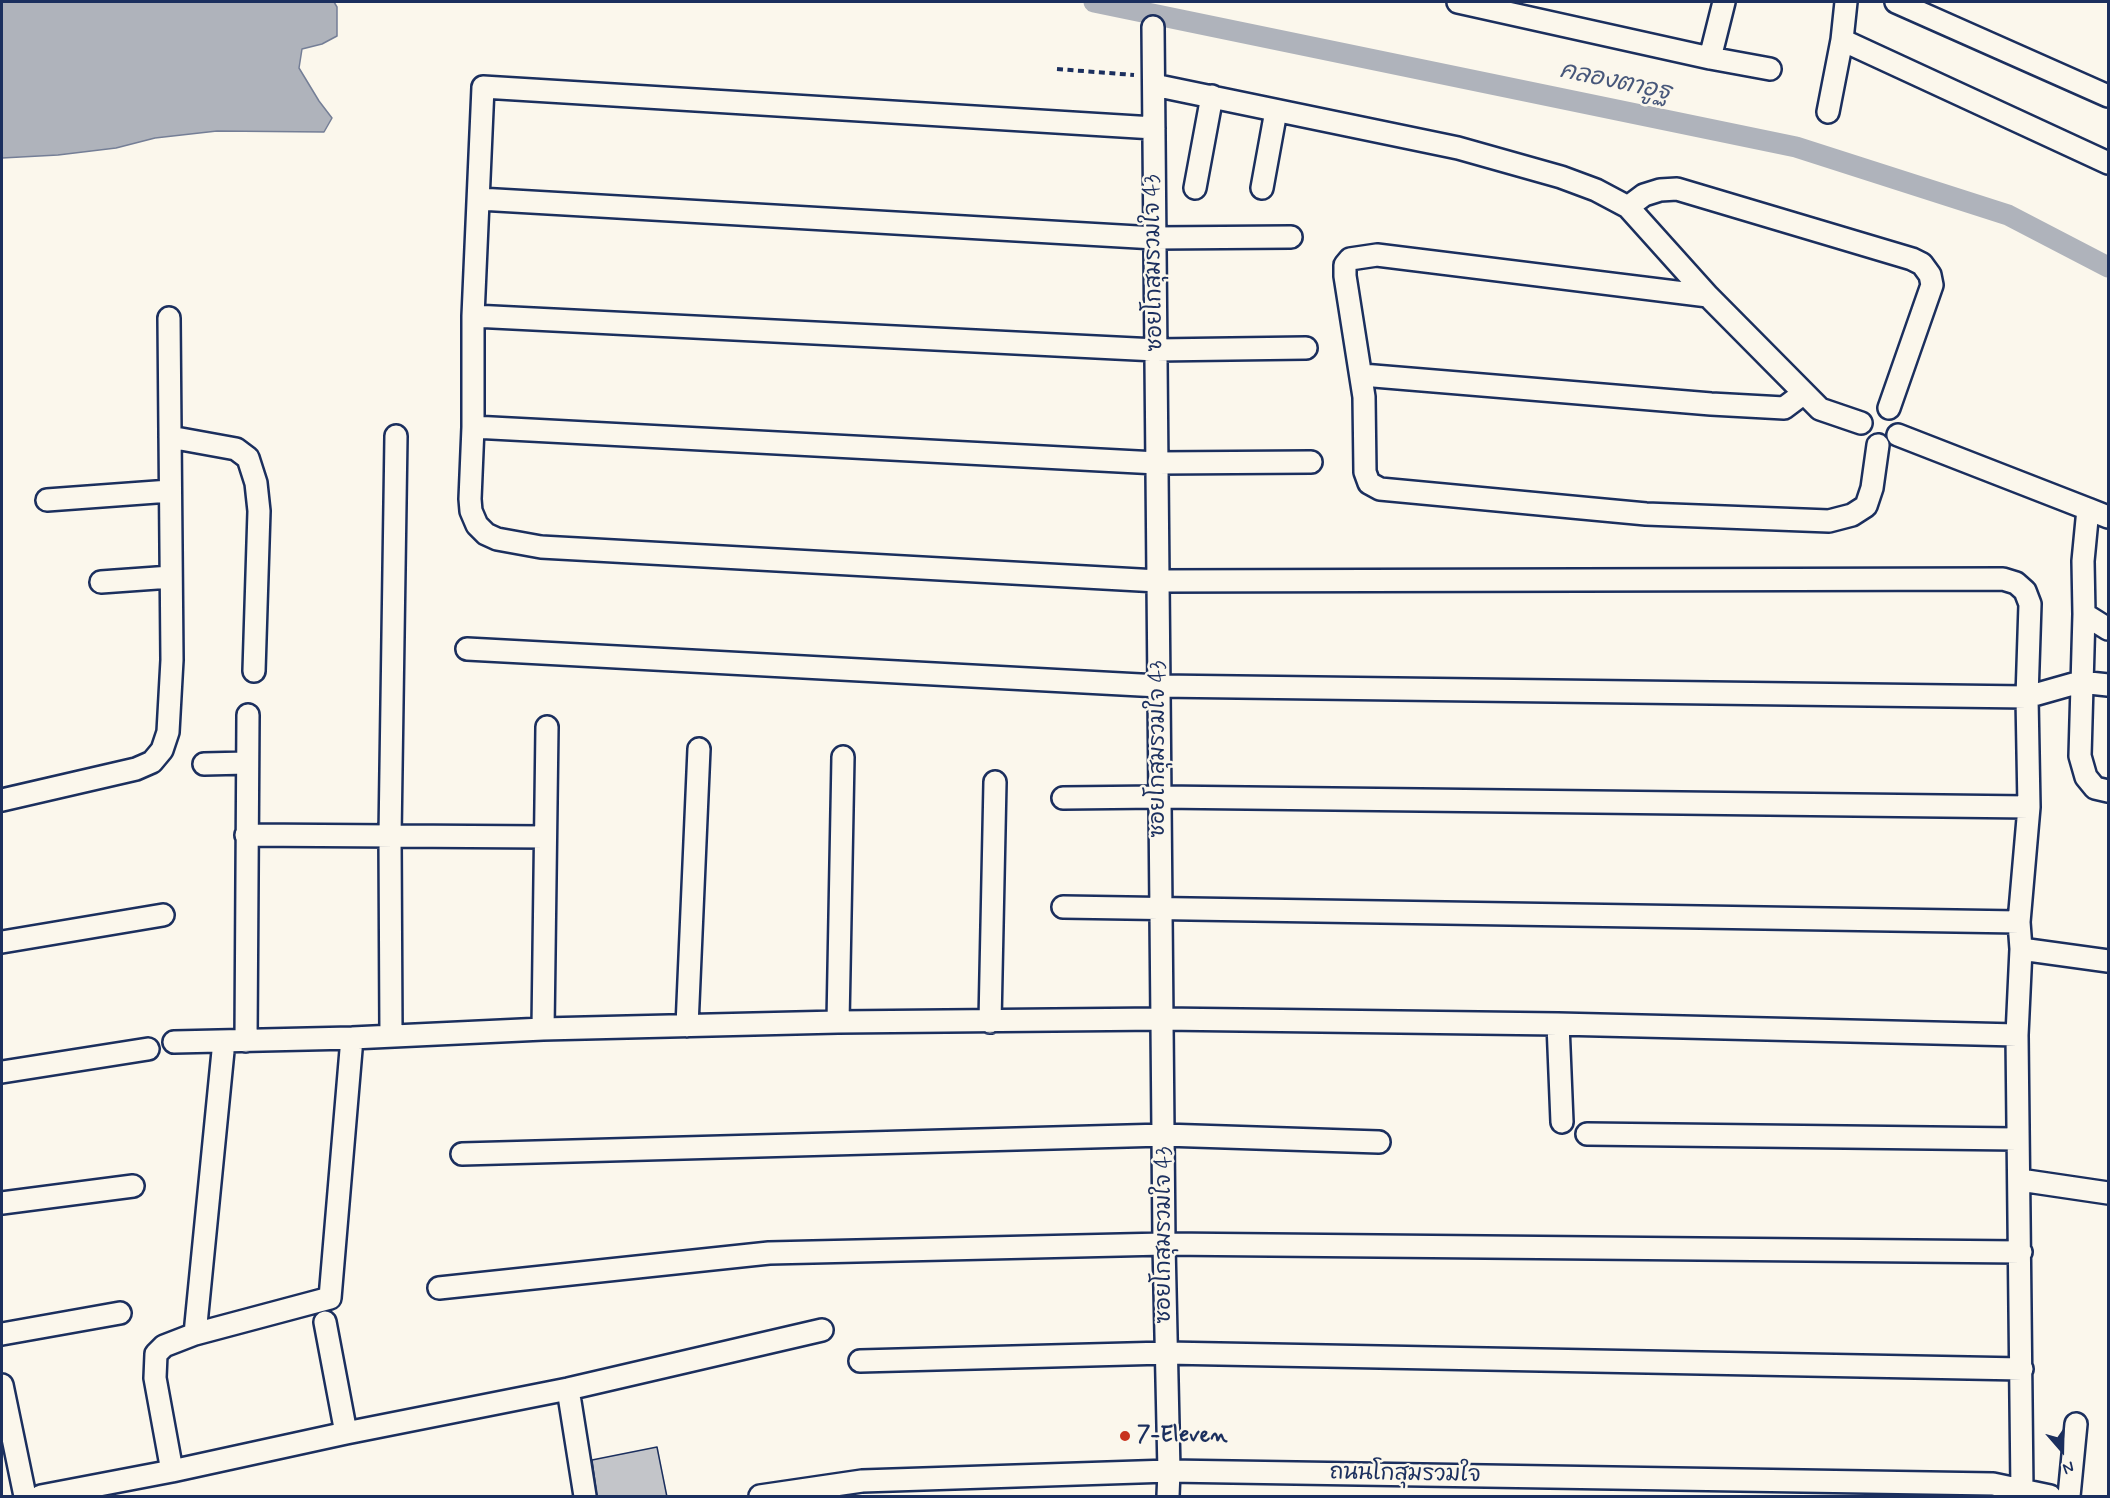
<!DOCTYPE html>
<meta charset="utf-8">
<style>
body{margin:0}
#map{position:relative;width:2110px;height:1498px;overflow:hidden;background:#fbf7ec;font-family:Mynerve,sans-serif}
canvas{display:block}
.frame{position:absolute;inset:0;border:3px solid #1b2f5e;pointer-events:none}
.north{position:absolute;left:2032px;top:1420px;width:60px;height:60px;-webkit-text-stroke:4px #fbf7ec;paint-order:stroke;rotate:160deg;font-size:16px;font-weight:700;line-height:24px;text-align:center;color:#1b2f5e}
.north::after{content:'';display:block;margin:auto;width:21px;height:27px;background:#1b2f5e;clip-path:polygon(50% 0,100% 100%,50% 72%,0 100%)}
</style>
<div id="map">
<canvas width="2110" height="1498"></canvas>
<div class="frame"></div>
<div class="north">N</div>
</div>
<script>
const ctx = document.querySelector('canvas').getContext('2d');
ctx.lineJoin = 'round';
function fill(path, color) {
  ctx.fillStyle = color;
  ctx.fill(path, 'evenodd');
}
function shape(rows) {
  const path = new Path2D();
  for (const r of rows) {
    path.moveTo(r[0], r[1]);
    for (let i = 2; i < r.length; i += 2) path.lineTo(r[i], r[i + 1]);
  }
  return path;
}
function trace(path, color, width, dash) {
  ctx.strokeStyle = color;
  ctx.lineWidth = width;
  ctx.lineCap = dash ? 'butt' : 'round';
  ctx.setLineDash(dash || []);
  ctx.stroke(path);
}
function label(font, color, halo, rows, align = 'center') {
  ctx.font = font + ' Mynerve,"Playpen Sans Thai",sans-serif';
  ctx.lineWidth = 5;
  ctx.setLineDash([]);
  ctx.textBaseline = 'middle';
  ctx.strokeStyle = halo;
  ctx.fillStyle = color;
  for (const [text, x, y, turn = 0] of rows) {
    ctx.save();
    ctx.translate(x, y);
    ctx.rotate((+turn || 0) * Math.PI / 180);
    ctx.textAlign = isNaN(turn) ? turn : align;
    if (halo) ctx.strokeText(text, 0, 0);
    ctx.fillText(text, 0, 0);
    ctx.restore();
  }
}
const water = shape([
 [2,2,334,2,337,7,337,36,322,44,302,49,299,68,319,101,332,118,324,132,217,131,155,138,116,148,58,155,2,158,2,2]
]);
fill(water, '#afb3bb');
trace(water, '#747e96', 1.5);
trace(shape([
 [1094,2,1796,147,2008,215,2108,267]
]), '#afb3bb', 21);
const building = shape([
 [657,1447,667,1497,597,1497,592,1460,657,1447]
]);
fill(building, '#c3c5c9');
trace(building, '#1b2f5e', 1.5);
const minor = shape([
 [1458,2,1710,58,1770,69],
 [1896,2,2108,96],
 [1153,27,1164,1244,1169,1471,1168,1496],
 [1842,40,2108,163],
 [1710,58,1724,2],
 [1154,85,1458,148,1561,177,1596,190,1628,207,1708,296],
 [1828,112,1842,40,1846,2],
 [1154,128,483,87,473,316,473,427,470,499,471,511,477,525,486,534,497,539,541,547,1158,581,2003,579,2016,583,2025,591,2030,604,2027,697,2029,807,2019,922,2021,949,2017,1035,2022,1491],
 [1195,188,1212,96],
 [1262,188,1276,111],
 [479,199,1155,238,1291,237],
 [1628,207,1644,195,1660,190,1677,189,1912,259,1922,264,1930,275,1932,285,1889,408],
 [473,316,1156,350,1306,348],
 [1362,375,1711,404,1784,408,1804,393],
 [1861,423,1820,409,1708,296,1377,255,1350,259,1345,265,1345,276,1364,397,1365,472,1369,483,1380,489,1646,514,1829,521,1852,515,1866,506,1872,488,1878,445],
 [473,427,1157,463,1311,462],
 [1898,435,2088,509],
 [170,437,236,449,248,458,256,483,259,511,254,671],
 [47,500,170,491],
 [2108,517,2088,509,2083,561,2084,614,2108,629],
 [101,582,171,577],
 [2084,614,2080,756,2086,777,2095,788,2108,791],
 [467,649,1159,686,2027,697,2080,682,2108,685],
 [204,764,247,763],
 [1063,798,1160,797,2029,807],
 [2,800,136,769,152,762,162,750,168,732,172,660,169,318],
 [246,835,545,837],
 [1063,907,2019,922],
 [2,942,163,915],
 [2021,949,2108,961],
 [838,1022,843,757],
 [990,1022,995,782],
 [1558,1024,1562,1122],
 [687,1026,699,749],
 [543,1029,547,727],
 [391,1035,390,836,396,436],
 [246,1041,248,715],
 [174,1042,352,1038,543,1029,838,1022,1162,1019,1558,1024,2017,1035],
 [2,1072,148,1049],
 [1587,1134,2017,1139],
 [462,1154,1164,1135,1379,1142],
 [2020,1180,2108,1193],
 [2,1203,133,1186],
 [439,1288,769,1253,1164,1244,2021,1252],
 [325,1322,346,1433],
 [2,1334,120,1313],
 [195,1334,224,1041],
 [860,1361,1166,1353,2022,1369],
 [2,1385,25,1496],
 [568,1389,585,1496],
 [172,1471,155,1378,156,1354,164,1346,195,1334,330,1298,352,1038],
 [41,1496,172,1471,346,1433,568,1389,822,1330],
 [760,1496,862,1481,1169,1471,1993,1484,2050,1496],
 [2069,1496,2076,1424]
]);
trace(minor, '#1b2f5e', 26);
trace(shape([
 [1057,69,1134,75]
]), '#1b2f5e', 4, [6, 4.5]);
trace(minor, '#fbf7ec', 21);
for (const [x, y, r, color] of [
 [1125,1436,6,"#c8321e"]
]) {
  const dot = new Path2D();
  dot.arc(x, y, r, 0, 2 * Math.PI);
  ctx.fillStyle = color;
  ctx.fill(dot);
  trace(dot, '#fbf7ec', 2);
}
label('22px', '#1b2f5e', '#fbf7ec', [
 ["ซอยโกสุมรวมใจ 43",1155,263,-91],
 ["ซอยโกสุมรวมใจ 43",1159,749,-90],
 ["ซอยโกสุมรวมใจ 43",1165,1235,-90],
 ["ถนนโกสุมรวมใจ",1405,1475,1]
]);
label('bold 22px', '#1b2f5e', '#fbf7ec', [
 ["7-Eleven",1137,1436]
], 'left');
label('italic 24px', '#47577a', '#fbf7ec', [
 ["คลองตาอูฐ",1615,83,12]
]);
</script>
